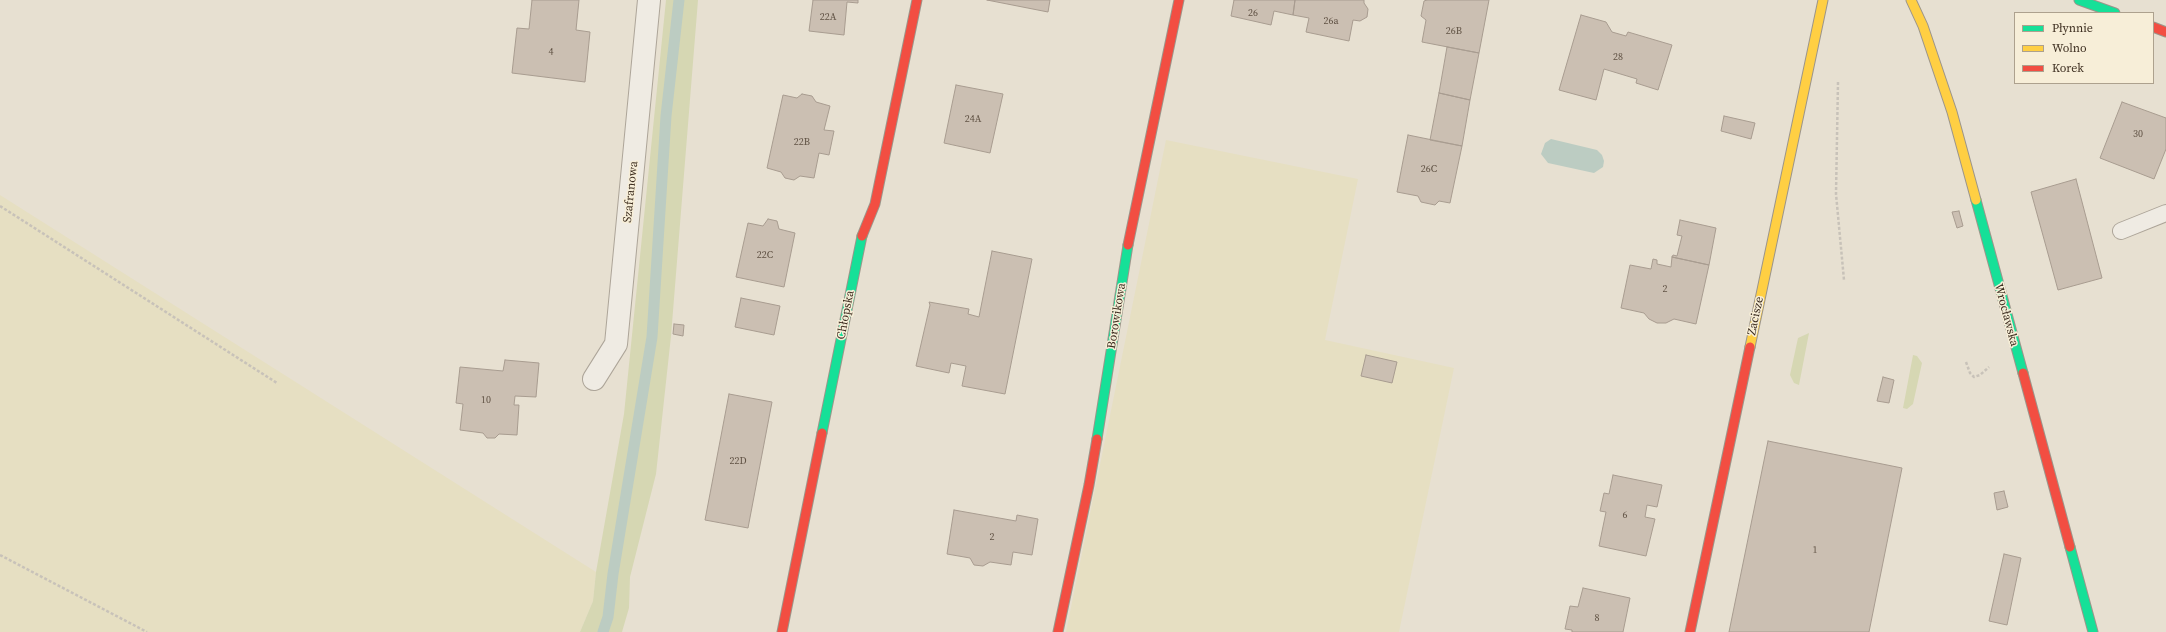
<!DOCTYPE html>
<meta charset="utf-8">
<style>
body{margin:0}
#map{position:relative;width:2166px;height:632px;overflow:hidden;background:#e7e0d1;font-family:"Source Serif 4",serif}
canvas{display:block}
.legend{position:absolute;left:2014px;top:12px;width:140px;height:72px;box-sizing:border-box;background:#f7eed8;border:1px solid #ada18e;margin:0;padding:5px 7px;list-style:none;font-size:12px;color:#3d2e20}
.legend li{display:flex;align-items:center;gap:8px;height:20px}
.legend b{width:20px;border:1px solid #ada18e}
</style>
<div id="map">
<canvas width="2166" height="632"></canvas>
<ul class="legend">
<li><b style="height:5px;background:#16e098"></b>Płynnie</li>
<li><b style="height:5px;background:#ffcf43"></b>Wolno</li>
<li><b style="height:5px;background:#f24e42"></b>Korek</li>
</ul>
</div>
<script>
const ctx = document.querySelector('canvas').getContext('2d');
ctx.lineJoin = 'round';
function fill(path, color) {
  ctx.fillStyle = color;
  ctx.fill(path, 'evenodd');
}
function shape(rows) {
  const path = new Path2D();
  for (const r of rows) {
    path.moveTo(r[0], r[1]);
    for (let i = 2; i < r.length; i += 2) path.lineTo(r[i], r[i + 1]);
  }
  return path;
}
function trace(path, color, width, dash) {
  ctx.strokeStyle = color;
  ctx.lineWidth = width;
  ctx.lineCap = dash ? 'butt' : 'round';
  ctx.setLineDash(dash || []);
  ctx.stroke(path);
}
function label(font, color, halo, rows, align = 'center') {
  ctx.font = font + ' "Source Serif 4",serif';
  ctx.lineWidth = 3;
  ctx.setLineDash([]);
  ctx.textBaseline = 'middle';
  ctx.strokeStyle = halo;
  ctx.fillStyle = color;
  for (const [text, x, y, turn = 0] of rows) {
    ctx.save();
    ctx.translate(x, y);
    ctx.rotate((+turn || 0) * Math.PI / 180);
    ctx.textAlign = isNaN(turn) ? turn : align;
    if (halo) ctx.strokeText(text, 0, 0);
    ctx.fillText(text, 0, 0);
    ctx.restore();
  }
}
fill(shape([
 [1166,140,1358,179,1325,340,1454,368,1399,632,1066,632],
 [0,195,596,572,593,601,580,632,0,632]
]), '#e6dfc2');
fill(shape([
 [666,0,698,0,671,336,656,474,630,577,629,608,622,632,580,632,593,601,596,572,624,414],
 [1809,333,1799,385,1794,383,1790,375,1798,338],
 [1913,355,1917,356,1922,363,1913,404,1907,409,1903,408]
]), '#d6d7b3');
fill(shape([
 [1551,139,1597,150,1602,155,1604,161,1603,167,1594,173,1548,163,1541,154,1545,143]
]), '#bcccc2');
trace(shape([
 [603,632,608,617,613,574,652,337,666,116,679,0]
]), '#bcccc2', 11);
const building = shape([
 [532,0,579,0,576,30,590,32,585,82,512,73,517,28,529,29,532,0],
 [813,0,858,0,858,3,847,2,844,35,809,31,813,0],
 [987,0,1050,0,1048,12,987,0],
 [1234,0,1295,0,1293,15,1274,11,1271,25,1231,16,1234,0],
 [1295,0,1364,0,1364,3,1368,9,1367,17,1360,21,1353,20,1349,41,1306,32,1309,18,1293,15,1295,0],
 [1427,0,1489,0,1479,53,1422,42,1426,20,1421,16,1424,1,1427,0],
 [1581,15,1606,22,1612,32,1626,36,1628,32,1672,45,1658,90,1636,83,1637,79,1604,69,1596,100,1559,90,1581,15],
 [1447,47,1479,53,1470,100,1439,93,1447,47],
 [956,85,1003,94,990,153,944,143,956,85],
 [1439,93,1470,100,1462,146,1430,140,1439,93],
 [802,94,812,96,816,102,830,106,824,130,834,131,829,155,819,153,814,178,800,176,794,180,785,178,781,172,767,168,783,95,797,98,802,94],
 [2122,102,2166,118,2166,149,2154,179,2100,158,2122,102],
 [1724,116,1755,123,1751,139,1721,131,1724,116],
 [1408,135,1462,146,1450,203,1439,201,1435,205,1421,202,1418,196,1397,192,1408,135],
 [2076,179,2102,278,2058,290,2031,192,2076,179],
 [1959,211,1963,226,1957,228,1952,212,1959,211],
 [768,219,777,221,779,229,795,233,784,287,736,277,748,223,763,226,768,219],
 [1680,220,1716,228,1709,265,1672,257,1673,255,1677,256,1682,236,1677,235,1680,220],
 [992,251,1032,259,1005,394,962,386,966,366,951,363,949,373,916,366,930,305,929,302,969,309,968,314,979,317,992,251],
 [1672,257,1709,265,1696,324,1674,319,1666,323,1657,323,1649,319,1644,313,1621,308,1630,265,1651,269,1653,259,1657,260,1657,264,1671,267,1672,257],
 [741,298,780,306,774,335,735,327,741,298],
 [674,324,684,325,683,336,673,334,674,324],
 [1366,355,1397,362,1392,383,1361,376,1366,355],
 [505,360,539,363,536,397,515,396,514,405,519,405,517,435,499,434,495,438,487,438,483,433,460,430,463,404,456,403,460,367,503,371,505,360],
 [1883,377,1894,380,1889,403,1877,401,1883,377],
 [729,394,772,402,748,528,705,520,729,394],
 [1768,441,1902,468,1869,632,1729,632,1768,441],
 [1613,475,1662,485,1657,507,1647,505,1645,517,1655,519,1646,556,1599,546,1606,512,1600,511,1604,493,1609,494,1613,475],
 [2004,491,2008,507,1997,510,1994,493,2004,491],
 [954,510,1016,521,1017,515,1038,519,1032,555,1013,552,1011,565,990,562,983,566,974,565,970,558,947,554,954,510],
 [2004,554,2021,558,2007,625,1989,621,2004,554],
 [1583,588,1630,598,1623,632,1572,632,1572,630,1565,629,1570,606,1578,607,1583,588]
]);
fill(building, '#cbbfb2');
trace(building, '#a89c90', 1);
const lane = shape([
 [2121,231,2166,213]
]);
const street = shape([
 [594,379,616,344,649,0]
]);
const fast = shape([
 [2079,0,2115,13],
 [1976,200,2023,373],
 [822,433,862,236],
 [1097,439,1128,245],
 [2070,547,2093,632]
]);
const slow = shape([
 [1911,0,1923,26,1952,112,1976,200],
 [1750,347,1823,0]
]);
const jam = shape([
 [2153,27,2166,32],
 [862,236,875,204,917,0],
 [1128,245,1179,0],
 [2023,373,2070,547],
 [782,632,822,433],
 [1058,632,1089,485,1097,439],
 [1690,632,1750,347]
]);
trace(lane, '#ada599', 18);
trace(street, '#ada599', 24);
trace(fast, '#9c958a', 11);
trace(slow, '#9c958a', 11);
trace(jam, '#9c958a', 11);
trace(shape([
 [1838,82,1836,194,1844,280],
 [0,206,277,383],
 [1966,362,1970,373,1974,377,1980,375,1989,367],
 [0,555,147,632]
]), '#c8c2b9', 2.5, [3, 2]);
trace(lane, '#efebe3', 16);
trace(street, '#efebe3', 22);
trace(fast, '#16e098', 9);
trace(slow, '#ffcf43', 9);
trace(jam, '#f24e42', 9);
label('10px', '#605244', null, [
 ["26",1253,13],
 ["22A",828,17],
 ["26a",1331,21],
 ["26B",1454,31],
 ["4",551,52],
 ["28",1618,57],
 ["24A",973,119],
 ["30",2138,134],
 ["22B",802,142],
 ["26C",1429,169],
 ["22C",765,255],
 ["2",1665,289],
 ["10",486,400],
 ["22D",738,461],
 ["6",1625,515],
 ["2",992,537],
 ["1",1815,550],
 ["8",1597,618]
]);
label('12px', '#3d2e20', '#f7eed8', [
 ["Szafranowa",631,192,-84],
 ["Chłopska",846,315,-79],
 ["Wrocławska",2006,315,75],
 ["Borowikowa",1117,316,-81],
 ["Zacisze",1756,316,-78]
]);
</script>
